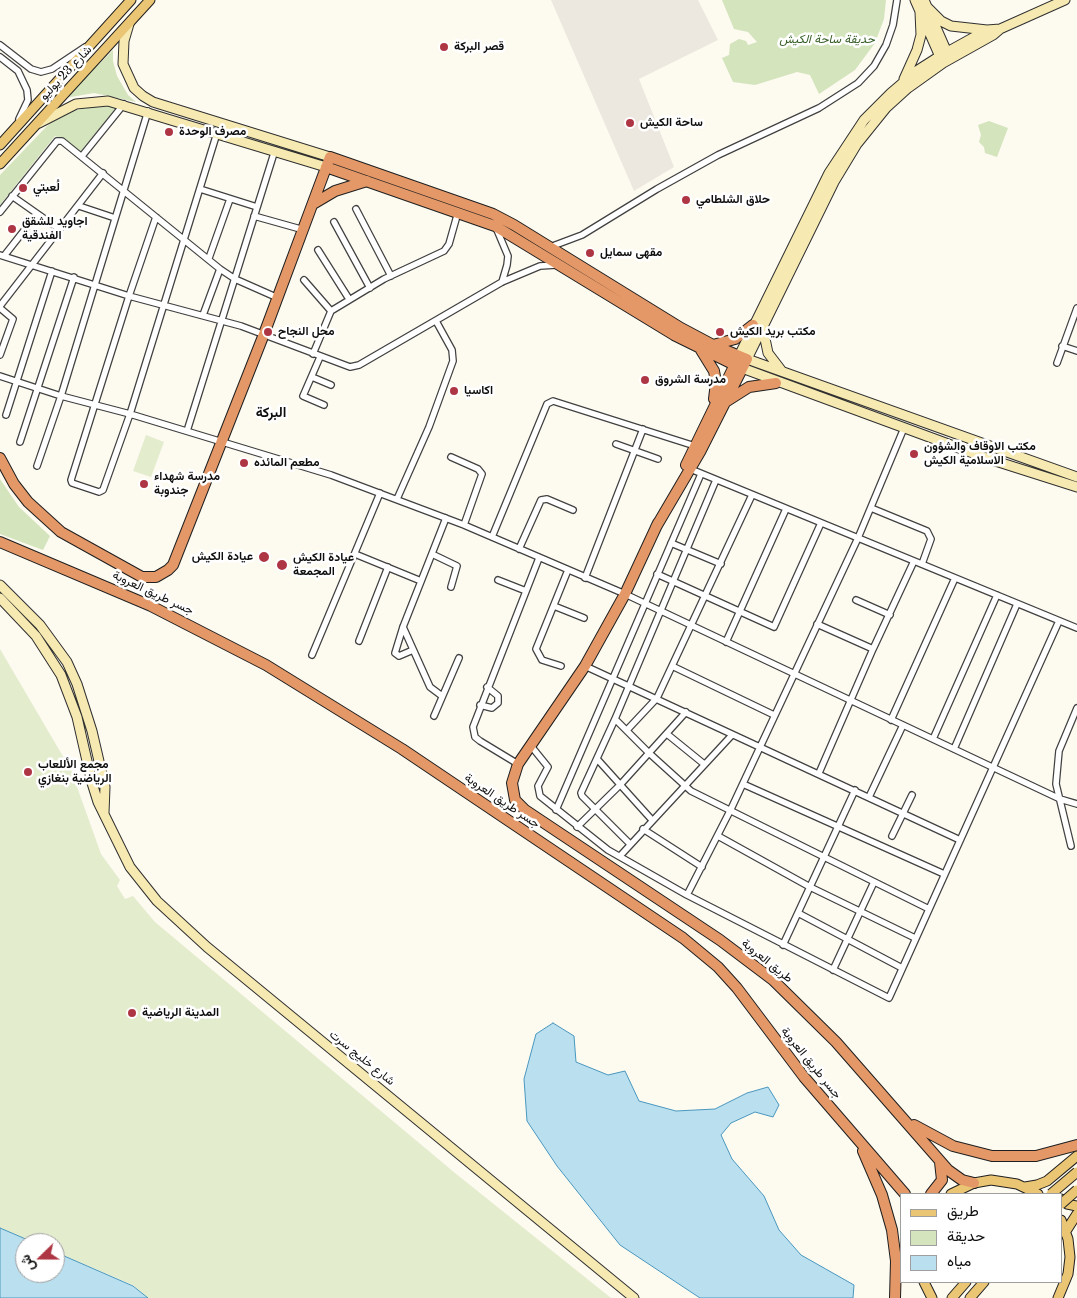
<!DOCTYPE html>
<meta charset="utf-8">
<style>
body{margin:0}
#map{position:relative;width:1077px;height:1298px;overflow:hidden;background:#fdfaf0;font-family:"Libre Baskerville",Vazirmatn,serif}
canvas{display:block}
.legend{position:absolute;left:900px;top:1193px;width:162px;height:90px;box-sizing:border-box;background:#fff;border:1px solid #9f9f9f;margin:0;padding:6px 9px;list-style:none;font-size:15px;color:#0e0e0e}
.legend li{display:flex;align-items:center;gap:10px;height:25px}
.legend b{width:25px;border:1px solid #9f9f9f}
.north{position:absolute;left:15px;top:1233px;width:50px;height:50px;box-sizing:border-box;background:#fff;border:1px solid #9f9f9f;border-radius:50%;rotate:248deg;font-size:14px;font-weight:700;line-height:20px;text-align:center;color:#0e0e0e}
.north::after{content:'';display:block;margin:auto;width:18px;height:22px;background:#ae3543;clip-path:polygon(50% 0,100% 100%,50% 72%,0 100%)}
</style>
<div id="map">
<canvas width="1077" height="1298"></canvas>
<ul class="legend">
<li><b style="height:6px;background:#e9c574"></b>طريق</li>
<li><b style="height:14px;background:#d4e4bd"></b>حديقة</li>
<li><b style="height:14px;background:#badfef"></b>مياه</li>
</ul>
<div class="north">ش</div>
</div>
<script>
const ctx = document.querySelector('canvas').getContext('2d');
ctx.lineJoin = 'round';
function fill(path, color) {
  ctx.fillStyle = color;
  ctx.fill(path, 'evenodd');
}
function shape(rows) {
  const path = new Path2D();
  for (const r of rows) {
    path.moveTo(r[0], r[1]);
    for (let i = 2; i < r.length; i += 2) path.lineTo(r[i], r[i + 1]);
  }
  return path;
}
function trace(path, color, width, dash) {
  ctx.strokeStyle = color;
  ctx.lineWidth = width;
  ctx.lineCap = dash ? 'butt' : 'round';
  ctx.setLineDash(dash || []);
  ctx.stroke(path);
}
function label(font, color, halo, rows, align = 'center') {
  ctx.font = font + ' "Libre Baskerville",Vazirmatn,serif';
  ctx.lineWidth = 5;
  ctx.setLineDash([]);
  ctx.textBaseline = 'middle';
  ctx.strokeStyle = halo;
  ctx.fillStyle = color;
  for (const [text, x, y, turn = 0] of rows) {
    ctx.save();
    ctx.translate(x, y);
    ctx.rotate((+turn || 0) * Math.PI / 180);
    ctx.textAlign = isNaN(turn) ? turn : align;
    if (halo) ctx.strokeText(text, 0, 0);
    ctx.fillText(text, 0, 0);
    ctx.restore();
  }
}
fill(shape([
 [722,0,886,0,884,19,875,43,855,70,819,94,810,75,797,72,755,85,733,82,722,58,729,55,730,44,739,39,746,41,748,45,757,42,748,32,734,29],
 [113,50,113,61,117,76,128,95,136,102,94,93,65,98],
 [104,105,117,107,80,152,66,140,55,136,0,205,0,175,47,126,56,118,76,110],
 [989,121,1008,128,997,157,985,153,984,147,979,142,981,135,978,125],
 [0,479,19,507,50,536,43,550,0,534]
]), '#d4e4bd');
fill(shape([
 [146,435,164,442,151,477,133,471],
 [0,649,71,770,101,854,120,880,117,886,125,899,133,896,155,922,455,1173,611,1298,148,1298,133,1285,55,1252,55,1243,35,1243,0,1228]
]), '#e4ecce');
fill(shape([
 [551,0,698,0,718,40,639,79,674,167,634,191]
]), '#ede8df');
const water = shape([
 [553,1023,574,1036,576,1062,608,1075,625,1071,639,1101,676,1111,715,1109,747,1093,768,1087,779,1105,773,1117,755,1112,731,1123,721,1135,732,1159,764,1196,779,1230,801,1255,854,1285,853,1298,700,1298,620,1245,557,1166,527,1121,524,1079,536,1034,553,1023],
 [0,1228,35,1243,25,1243,25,1273,55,1273,55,1252,133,1286,148,1298,0,1298,0,1228]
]);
fill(water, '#badfef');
trace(water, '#4997be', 1);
const street = shape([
 [0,45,31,69,41,72,52,69,85,47],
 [0,57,18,71,27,90,28,100,19,119],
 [82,156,124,104],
 [200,189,257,207],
 [12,196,59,229],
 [79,206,115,218],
 [356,209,391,276],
 [0,212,57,141,62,141,220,269,235,279,278,298],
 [254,216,304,230],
 [156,217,129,296,71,480,72,483,99,492,103,490,130,414,217,133],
 [334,222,370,288],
 [497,230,508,256,507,265,502,282],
 [550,247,582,235,657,189,718,155,819,108,858,83,874,66,886,45,893,25,897,0],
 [318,250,349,299],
 [0,255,129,296,241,326,350,367,359,365,502,282,540,266,556,265],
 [4,256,37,214],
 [209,258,230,199],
 [304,280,331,311],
 [0,306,103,173],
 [0,308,13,319,0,355],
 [203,315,220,269],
 [1062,346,1077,351],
 [313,354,331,311,384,279,444,251,449,244,458,212],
 [320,357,303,396,324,405],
 [1057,363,1077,308],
 [0,376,61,396,130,414,331,475,464,525,625,594,1060,799,1077,804],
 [312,377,331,385],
 [6,415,52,271],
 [187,431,275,150],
 [20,442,74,277],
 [616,444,658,459],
 [451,457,478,469,482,474,464,525],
 [37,466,61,396,148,111],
 [688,468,1077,628],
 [397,499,429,427,453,361,452,350,436,321],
 [871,508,927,531,931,539,922,564],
 [492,537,547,404,553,401,695,446],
 [671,543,721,564],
 [519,549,541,500,547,499,573,510],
 [355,554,421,581],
 [432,554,457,566,451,587],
 [657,574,774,627,821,523],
 [585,578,643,429],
 [498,580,526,591],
 [856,600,890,615],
 [554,606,584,618],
 [817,624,873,649],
 [403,627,430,687,442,696],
 [359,641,388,567],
 [726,642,786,509],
 [413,650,399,656,395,653,403,627,446,518],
 [312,655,380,493],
 [561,666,542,660,536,649,568,570],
 [585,666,960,840],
 [672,666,774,715],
 [480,705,492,708,498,703,498,696,487,687],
 [434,716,459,658],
 [615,719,649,753,691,791,929,909],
 [891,720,955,578],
 [627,730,657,698,752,495],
 [667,734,704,764],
 [933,739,997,595],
 [531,746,548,767,538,786,540,796,608,850,687,895,889,998,1059,621],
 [954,749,1017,604],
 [598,760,652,820],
 [518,764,480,741,475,737,473,727,539,558],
 [819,773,873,649,914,561],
 [743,784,944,874],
 [869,797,903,725],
 [556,810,701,474],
 [577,827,620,785,686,712],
 [643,829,702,867],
 [718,836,810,887,915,938],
 [892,836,912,795],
 [630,844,582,796,581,793,615,719,716,480],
 [1071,846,1056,784,1059,751,1077,708],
 [620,856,732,735],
 [687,895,731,809,858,538,904,428],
 [798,913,902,968],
 [783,945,855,790],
 [833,970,874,882]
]);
const secondary = shape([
 [915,0,941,59],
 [924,0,949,57],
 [927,7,941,21,951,26,987,30,1000,29,1065,0],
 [129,24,124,41,123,64,134,88,143,96,153,102,330,157],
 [1000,29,993,35,943,63,908,88,886,108,857,144,834,182,747,359,1077,477],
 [904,79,917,50,921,35,920,12],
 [39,123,76,104,108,101,326,167],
 [763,329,768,353,781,370],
 [739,356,829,173,864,120,891,93,918,70,940,56,987,30],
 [742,368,989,459,1077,487],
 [0,585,40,625,67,662,77,684,92,731,105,787,104,813],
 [0,598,36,636,61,675,77,717,92,783,98,802,130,867,157,901,207,947,634,1298]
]);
const primary = shape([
 [0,145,131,0],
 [0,164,150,0],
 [1025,1187,1037,1185,1047,1181,1077,1156],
 [951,1194,974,1183,991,1180,1017,1184,1038,1194],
 [1061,1199,1067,1204,1077,1206],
 [1066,1231,1077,1214],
 [924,1282,932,1298],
 [952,1298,966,1282],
 [970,1298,984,1282],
 [1058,1298,1068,1274,1070,1257,1068,1239,1061,1220]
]);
const highway = shape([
 [326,167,495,226,674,335,739,367],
 [313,204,335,191,367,181],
 [713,345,735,339,753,325],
 [701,350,714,371,716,382,714,399],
 [727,401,749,387,776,383],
 [0,458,14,484,28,502,61,532,142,577,156,577,168,570,173,565,264,334,330,157,493,214,514,225,681,328,713,345,747,359,700,452,656,527],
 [686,465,739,356],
 [658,523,625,594,585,666,518,764,512,783,515,800,525,810,720,940,773,980,836,1042,948,1170,962,1180,974,1183],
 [0,542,151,606,266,665,402,749,683,938,718,967,737,988,804,1077,905,1194],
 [914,1125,953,1146,992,1156,1036,1156,1077,1145],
 [863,1151,882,1195,892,1230,896,1261,895,1298],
 [931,1194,942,1180,940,1162]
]);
trace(street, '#414141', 8);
trace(secondary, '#303030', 11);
trace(primary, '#1f1f1f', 11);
trace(highway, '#1f1f1f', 12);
trace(street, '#fff', 5.5);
trace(secondary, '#f6eab2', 9);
trace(primary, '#e9c574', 9);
trace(highway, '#e49867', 10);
const primaryBridge = shape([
 [1051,1194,1077,1172],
 [1061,1204,1077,1190]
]);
trace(primaryBridge, '#1f1f1f', 11, []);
trace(primaryBridge, '#e9c574', 9);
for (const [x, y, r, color] of [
 [444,47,5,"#ae3543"],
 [630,123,5,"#ae3543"],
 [169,132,5,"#ae3543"],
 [23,188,5,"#ae3543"],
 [686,200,5,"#ae3543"],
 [12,229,5,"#ae3543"],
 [590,253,5,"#ae3543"],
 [268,332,5,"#ae3543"],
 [720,332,5,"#ae3543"],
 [645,380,5,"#ae3543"],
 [454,391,5,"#ae3543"],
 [914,454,5,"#ae3543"],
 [244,463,5,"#ae3543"],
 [144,484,5,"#ae3543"],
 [264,557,6,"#ae3543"],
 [282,565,6,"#ae3543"],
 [28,772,5,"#ae3543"],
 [132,1013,5,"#ae3543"]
]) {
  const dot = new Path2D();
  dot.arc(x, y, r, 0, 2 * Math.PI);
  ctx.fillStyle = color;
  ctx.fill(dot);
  trace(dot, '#fff', 2);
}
label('italic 12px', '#355e25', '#fff', [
 ["حديقة ساحة الكيش",827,40]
]);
label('bold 12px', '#0e0e0e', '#fff', [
 ["قصر البركة",454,47],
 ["ساحة الكيش",640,123],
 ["مصرف الوحدة",179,132],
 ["لُعبتي",33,188],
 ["حلاق الشلطامي",696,200],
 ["اجاويد للشقق",22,222],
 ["الفندقية",22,236],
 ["مقهى سمايل",600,253],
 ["محل النجاح",278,332],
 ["مكتب بريد الكيش",730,332],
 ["مدرسة الشروق",655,380],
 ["اكاسيا",464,391],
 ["مكتب الاوقاف والشؤون",924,447],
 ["الاسلامية الكيش",924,461],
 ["مطعم المائده",254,463],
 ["مدرسة شهداء",154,477],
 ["جندوبة",154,491],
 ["عيادة الكيش",253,557,"right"],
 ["عيادة الكيش",293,558],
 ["المجمعة",293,572],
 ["مجمع الأللعاب",38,765],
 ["الرياضية بنغازي",38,779],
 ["المدينة الرياضية",142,1013]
], 'left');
label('12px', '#0e0e0e', '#fff', [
 ["شارع 23 يوليو",66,73,-47],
 ["جسر طريق العروبة",153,593,25],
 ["جسر طريق العروبة",502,801,34],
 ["طريق العروبة",767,961,39],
 ["شارع خليج سرت",362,1058,39],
 ["جسر طريق العروبة",811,1063,51]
]);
label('bold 14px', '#0e0e0e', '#fff', [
 ["البركة",271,413]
]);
</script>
